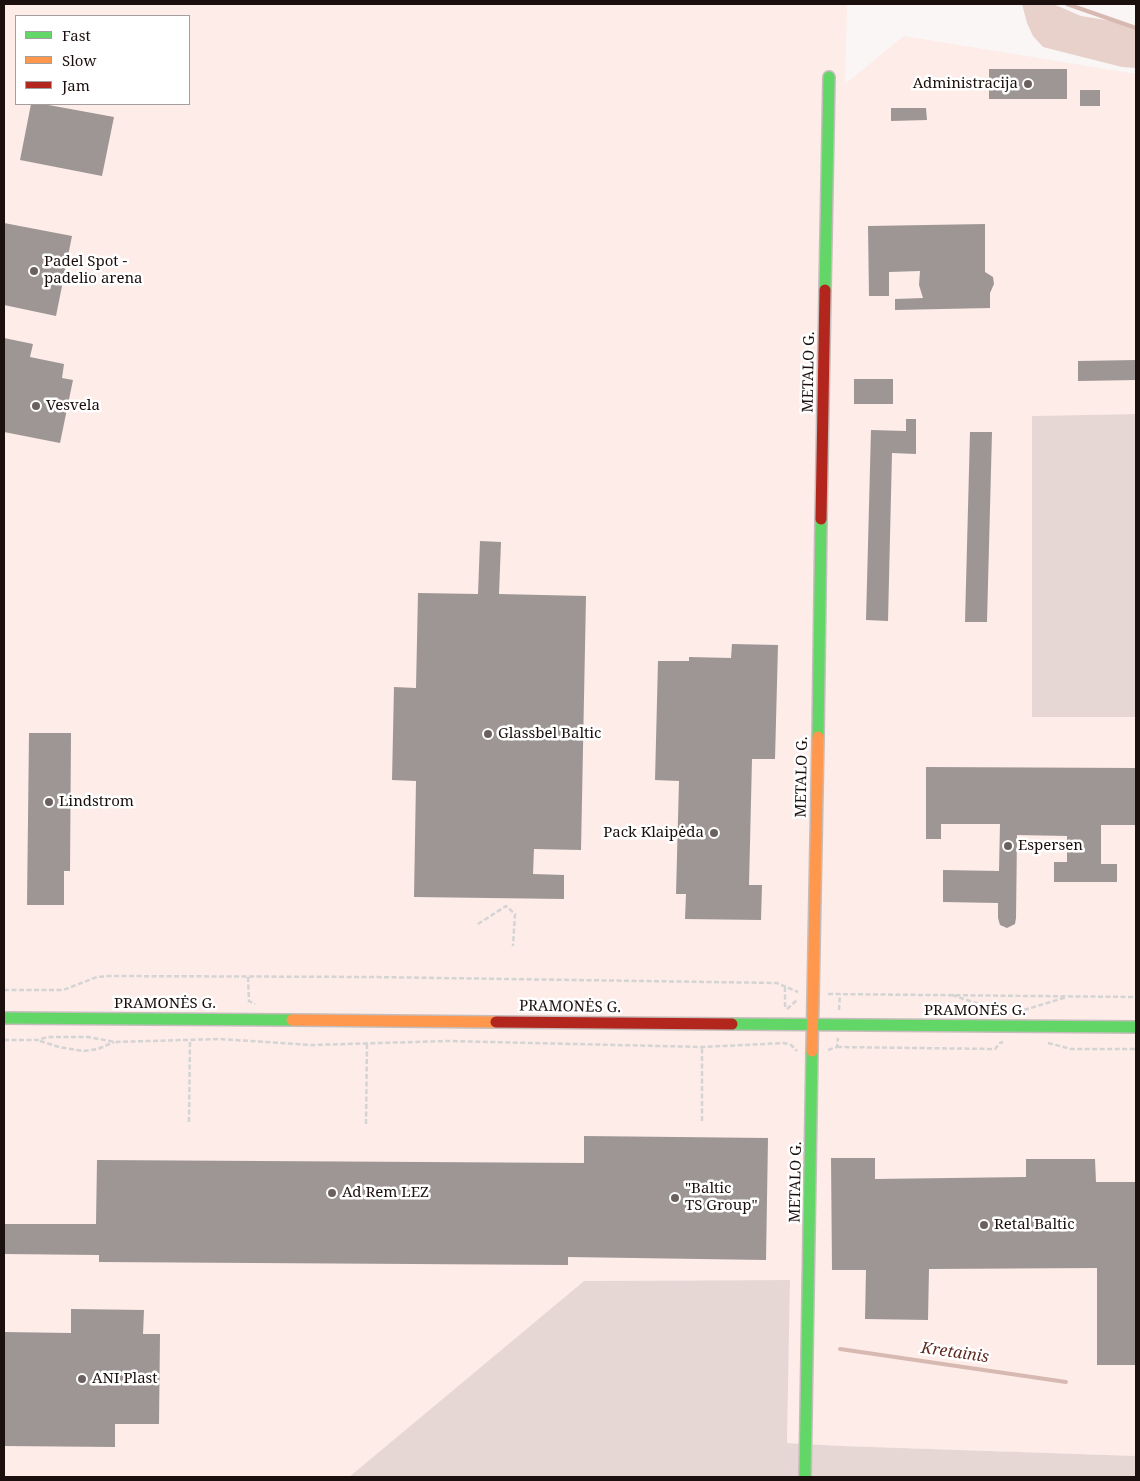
<!DOCTYPE html>
<meta charset="utf-8">
<style>
body{margin:0}
#map{position:relative;width:1140px;height:1481px;overflow:hidden;background:#faf6f5;font-family:"Noto Serif",serif}
canvas{display:block}
.frame{position:absolute;inset:0;border:5px solid #1c100e;pointer-events:none}
.legend{position:absolute;left:15px;top:15px;width:175px;height:90px;box-sizing:border-box;background:#fff;border:1px solid #a49f9f;margin:0;padding:6px 9px;list-style:none;font-size:15px;color:#1c100e}
.legend li{display:flex;align-items:center;gap:10px;height:25px}
.legend b{width:25px;border:1px solid #a49f9f}
</style>
<div id="map">
<canvas width="1140" height="1481"></canvas>
<div class="frame"></div>
<ul class="legend">
<li><b style="height:6px;background:#63d668"></b>Fast</li>
<li><b style="height:6px;background:#ff974d"></b>Slow</li>
<li><b style="height:6px;background:#b3261e"></b>Jam</li>
</ul>
</div>
<script>
const ctx = document.querySelector('canvas').getContext('2d');
ctx.lineJoin = 'round';
function fill(path, color) {
  ctx.fillStyle = color;
  ctx.fill(path, 'evenodd');
}
function shape(rows) {
  const path = new Path2D();
  for (const r of rows) {
    path.moveTo(r[0], r[1]);
    for (let i = 2; i < r.length; i += 2) path.lineTo(r[i], r[i + 1]);
  }
  return path;
}
function trace(path, color, width, dash) {
  ctx.strokeStyle = color;
  ctx.lineWidth = width;
  ctx.lineCap = dash ? 'butt' : 'round';
  ctx.setLineDash(dash || []);
  ctx.stroke(path);
}
function label(font, color, halo, rows, align = 'center') {
  ctx.font = font + ' "Noto Serif",serif';
  ctx.lineWidth = 5;
  ctx.setLineDash([]);
  ctx.textBaseline = 'middle';
  ctx.strokeStyle = halo;
  ctx.fillStyle = color;
  for (const [text, x, y, turn = 0] of rows) {
    ctx.save();
    ctx.translate(x, y);
    ctx.rotate((+turn || 0) * Math.PI / 180);
    ctx.textAlign = isNaN(turn) ? turn : align;
    if (halo) ctx.strokeText(text, 0, 0);
    ctx.fillText(text, 0, 0);
    ctx.restore();
  }
}
fill(shape([
 [4,4,847,4,845,84,904,36,1136,74,1136,414,1032,416,1032,716,1136,717,1136,1456,842,1446,787,1443,790,1280,584,1281,349,1477,4,1477],
 [16,16,189,16,189,104,16,104]
]), '#fdece8');
fill(shape([
 [1136,414,1136,717,1032,717,1032,416],
 [790,1280,787,1443,842,1446,1136,1456,1136,1477,349,1477,584,1281]
]), '#e7d7d4');
fill(shape([
 [1022,4,1053,4,1081,16,1125,23,1136,27,1136,68,1122,67,1043,47,1033,36,1027,23]
]), '#e8d0cb');
trace(shape([
 [1067,4,1136,28],
 [840,1349,1066,1382]
]), '#d7b9b2', 4);
fill(shape([
 [989,69,1067,69,1067,99,989,99],
 [1080,90,1100,90,1100,106,1080,106],
 [31,104,43,104,114,117,102,176,20,160],
 [891,108,926,108,927,120,891,121],
 [4,223,72,236,56,316,4,305],
 [985,224,985,272,993,277,994,284,990,293,990,308,895,310,895,299,923,298,919,285,920,271,889,272,889,296,869,296,868,226],
 [4,338,33,344,30,357,64,364,62,378,73,380,60,443,4,432],
 [1136,360,1136,380,1078,381,1078,361],
 [854,379,893,379,893,404,854,404],
 [906,419,916,419,916,454,892,453,888,621,866,620,871,430,906,431],
 [970,432,992,432,987,622,965,622],
 [480,541,501,542,499,594,586,596,581,850,534,849,533,874,564,875,564,899,414,897,416,781,392,780,394,687,416,688,418,593,478,594],
 [732,644,778,645,775,759,752,759,749,885,762,885,761,920,685,919,686,894,676,894,679,781,655,780,658,661,689,661,689,657,731,658],
 [29,733,71,733,70,871,64,871,64,905,27,905],
 [926,767,1136,768,1136,825,1101,825,1101,864,1117,864,1117,882,1054,882,1054,862,1067,862,1067,836,1017,835,1016,918,1015,924,1007,928,1000,925,998,918,998,903,943,902,943,870,999,871,1000,824,941,824,941,839,926,839],
 [584,1136,768,1138,766,1260,568,1257,568,1265,99,1262,99,1255,4,1254,4,1224,96,1224,97,1160,584,1163],
 [831,1158,875,1158,875,1179,1026,1177,1026,1159,1095,1159,1096,1182,1136,1182,1136,1365,1097,1365,1097,1268,929,1269,928,1320,865,1319,866,1270,832,1270],
 [71,1309,144,1310,143,1334,160,1334,159,1424,115,1424,115,1447,4,1446,4,1332,71,1333]
]), '#9e9695');
const fast = shape([
 [825,290,829,77],
 [818,737,821,519],
 [4,1018,292,1020],
 [732,1024,1136,1027],
 [805,1477,812,1051]
]);
const slow = shape([
 [292,1020,496,1022],
 [812,1051,818,737]
]);
const jam = shape([
 [821,519,825,290],
 [496,1022,732,1024]
]);
trace(fast, '#c5bdbb', 14);
trace(slow, '#c5bdbb', 14);
trace(jam, '#c5bdbb', 14);
trace(shape([
 [478,924,506,906,515,914,513,946],
 [248,977,249,1001,255,1004],
 [785,987,785,1009],
 [4,990,63,990,97,977,109,976,372,977,777,983,798,992],
 [828,994,1136,997],
 [952,995,994,1009],
 [787,1009,798,999],
 [839,1010,840,994],
 [1024,1010,1067,997],
 [4,1040,38,1040,47,1037,88,1037,115,1042,219,1039,312,1045,448,1041,702,1047,784,1043,791,1045,797,1051],
 [40,1041,59,1047,83,1051,98,1049,114,1042],
 [1048,1043,1071,1049,1136,1049],
 [837,1047,995,1049,1000,1043,1003,1042],
 [828,1050,837,1047,838,1038],
 [702,1121,702,1047],
 [189,1122,190,1040],
 [366,1124,367,1043]
]), '#d5d4d4', 2.5, [5, 2.5]);
trace(fast, '#63d668', 11);
trace(slow, '#ff974d', 11);
trace(jam, '#b3261e', 11);
for (const [x, y, r, color] of [
 [1028,84,5,"#6a605f"],
 [34,271,5,"#6a605f"],
 [36,406,5,"#6a605f"],
 [488,734,5,"#6a605f"],
 [49,802,5,"#6a605f"],
 [714,833,5,"#6a605f"],
 [1008,846,5,"#6a605f"],
 [332,1193,5,"#6a605f"],
 [675,1198,5,"#6a605f"],
 [984,1225,5,"#6a605f"],
 [82,1379,5,"#6a605f"]
]) {
  const dot = new Path2D();
  dot.arc(x, y, r, 0, 2 * Math.PI);
  ctx.fillStyle = color;
  ctx.fill(dot);
  trace(dot, '#fff', 2);
}
label('15px', '#1c100e', '#fff', [
 ["Administracija",1018,84,"right"],
 ["Padel Spot -",44,262],
 ["padelio arena",44,279],
 ["Vesvela",46,406],
 ["Glassbel Baltic",498,734],
 ["Lindstrom",59,802],
 ["Pack Klaipėda",704,833,"right"],
 ["Espersen",1018,846],
 ["\"Baltic",685,1189],
 ["TS Group\"",685,1206],
 ["Ad Rem LEZ",342,1193],
 ["Retal Baltic",994,1225],
 ["ANI Plast",92,1379]
], 'left');
label('15px', '#1c100e', '#fff', [
 ["METALO G.",809,372,-89],
 ["METALO G.",802,777,-89],
 ["PRAMONĖS G.",165,1004],
 ["PRAMONĖS G.",570,1007,1],
 ["PRAMONĖS G.",975,1011],
 ["METALO G.",796,1182,-89]
]);
label('italic 16px', '#602b21', '#fff', [
 ["Kretainis",955,1353,8]
]);
</script>
